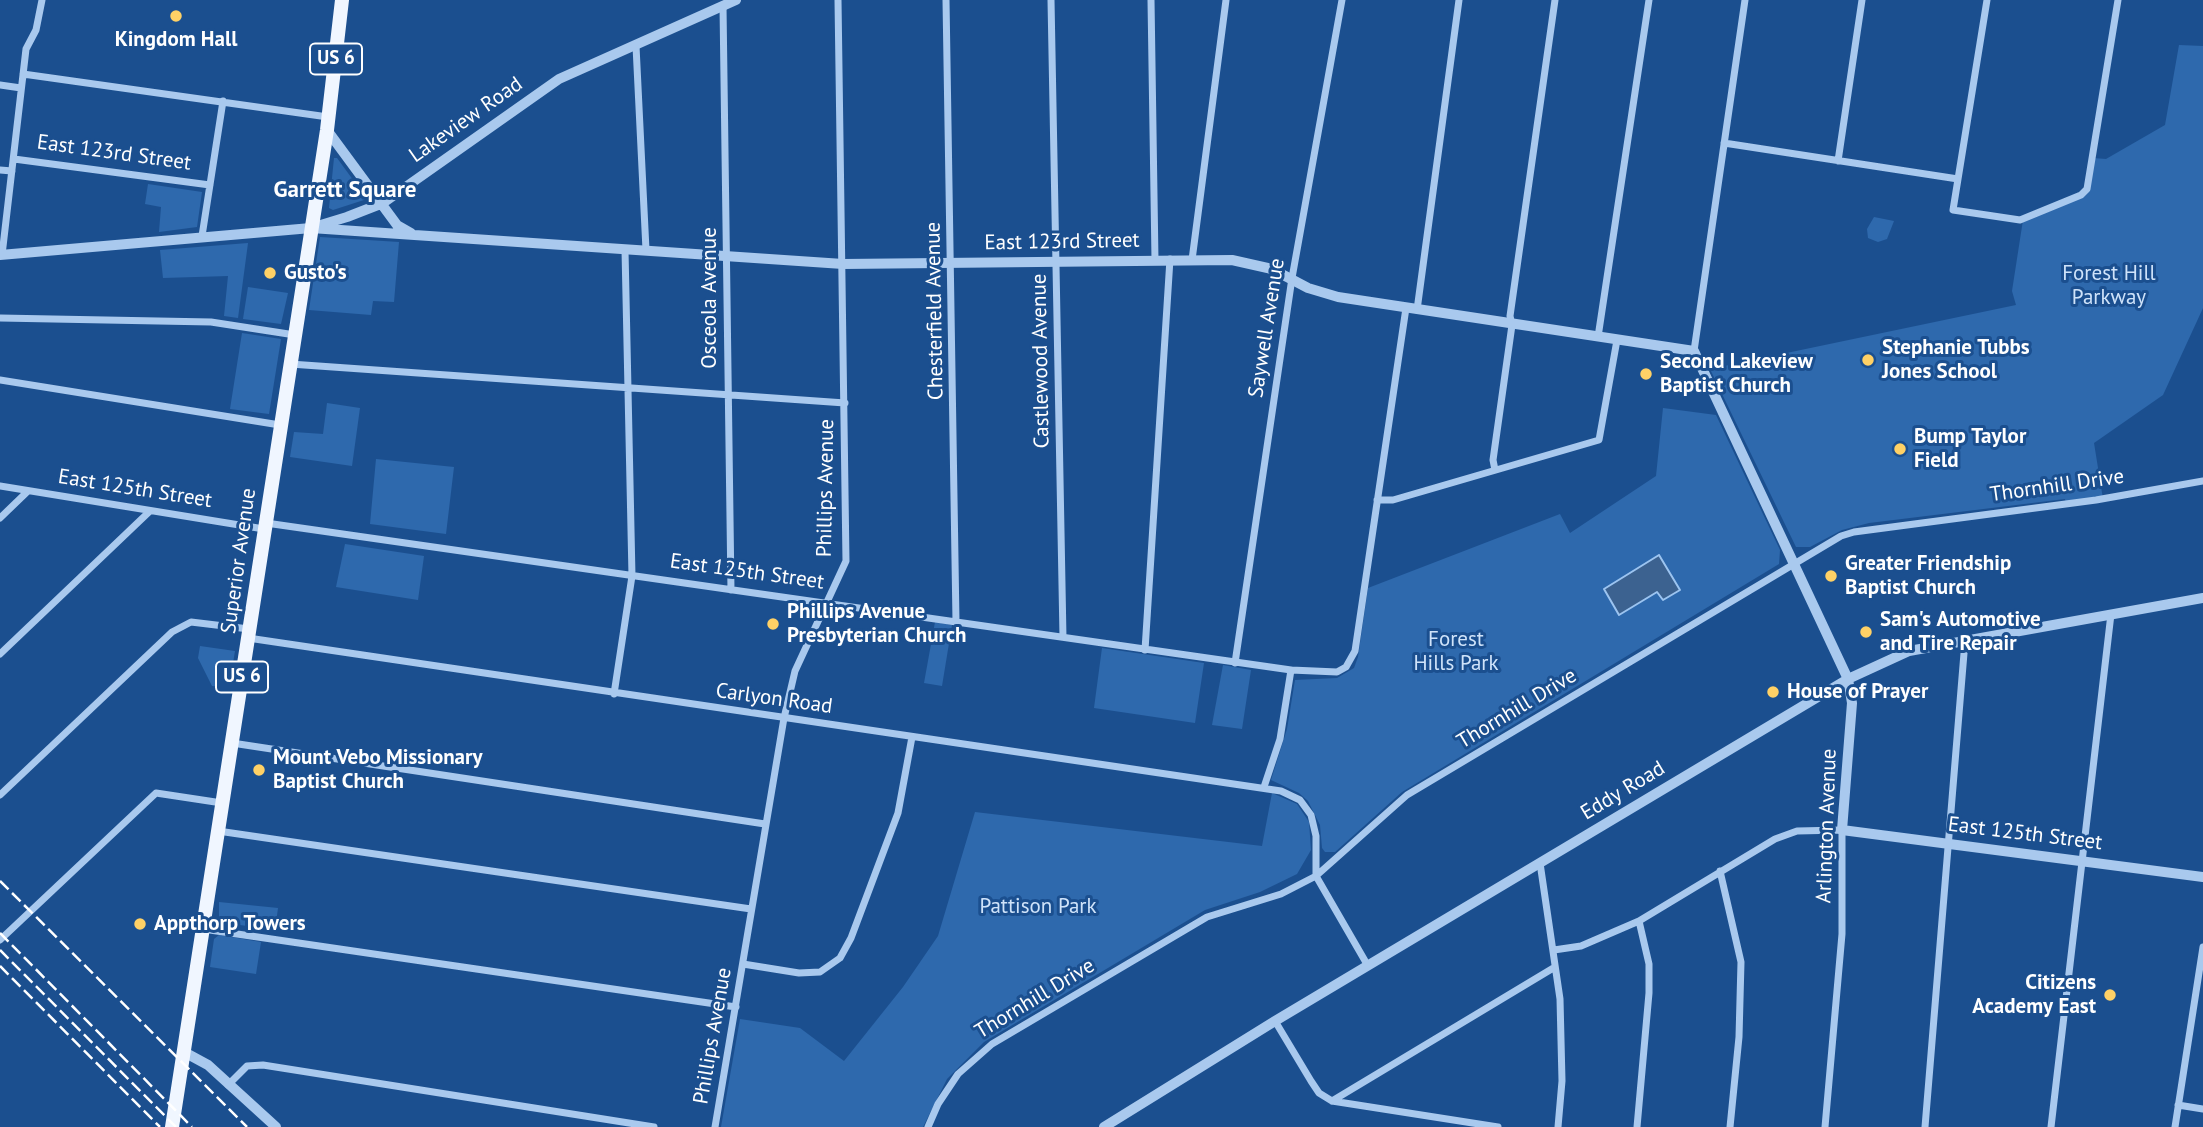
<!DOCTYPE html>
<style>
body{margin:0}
canvas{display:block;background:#1b4f8f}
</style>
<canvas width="2203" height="1127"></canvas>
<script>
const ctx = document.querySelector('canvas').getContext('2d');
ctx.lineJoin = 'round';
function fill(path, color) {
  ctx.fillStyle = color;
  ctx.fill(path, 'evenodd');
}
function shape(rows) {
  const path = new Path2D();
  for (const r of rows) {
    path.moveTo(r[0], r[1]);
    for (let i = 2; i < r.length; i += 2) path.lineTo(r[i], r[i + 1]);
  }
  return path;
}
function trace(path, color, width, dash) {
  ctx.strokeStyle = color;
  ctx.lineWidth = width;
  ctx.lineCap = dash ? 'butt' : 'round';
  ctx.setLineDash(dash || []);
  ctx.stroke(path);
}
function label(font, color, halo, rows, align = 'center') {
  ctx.font = font + ' "PT Sans",sans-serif';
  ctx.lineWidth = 6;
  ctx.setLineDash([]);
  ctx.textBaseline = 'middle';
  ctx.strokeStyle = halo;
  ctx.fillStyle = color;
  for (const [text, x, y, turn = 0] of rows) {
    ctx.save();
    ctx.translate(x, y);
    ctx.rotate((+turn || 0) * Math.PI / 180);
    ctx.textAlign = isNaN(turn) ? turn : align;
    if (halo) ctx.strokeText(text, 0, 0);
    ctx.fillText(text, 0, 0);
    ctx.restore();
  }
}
fill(shape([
 [2179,45,2203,46,2203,308,2163,395,2094,443,2103,499,2066,504,2065,499,1869,523,1842,530,1810,547,1796,547,1710,369,2016,305,2012,291,2023,220,2084,192,2093,158,2106,159,2165,125],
 [334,158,337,158,367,199,333,210,329,208],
 [148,184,202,192,197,227,159,232,161,207,145,204],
 [1874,217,1894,221,1887,239,1878,242,1868,238,1867,229],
 [320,237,399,242,394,302,373,301,371,315,309,310],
 [248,243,238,318,224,316,228,276,163,278,160,250],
 [248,287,288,293,281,324,243,319],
 [242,333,281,339,269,414,230,409],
 [327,403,360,408,352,466,290,457,294,432,323,434],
 [1663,408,1716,415,1780,550,1779,564,1402,792,1335,852,1325,852,1322,848,1320,825,1308,801,1299,793,1271,780,1287,729,1295,680,1337,678,1354,668,1358,657,1368,588,1560,514,1570,533,1656,476],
 [376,459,454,467,446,534,370,524],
 [345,544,424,556,418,600,336,587],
 [935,622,952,625,942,686,924,683],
 [200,646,235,651,229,687,212,686,198,658],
 [1102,648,1204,663,1195,723,1094,708],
 [1223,665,1251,670,1242,729,1212,725],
 [1272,793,1297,804,1309,822,1311,850,1297,874,1260,892,1205,910,984,1042,947,1079,923,1127,721,1127,740,1019,800,1028,844,1061,903,987,938,936,975,812,1262,846],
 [219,902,278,908,275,930,219,922],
 [219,935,261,942,256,974,210,967,214,939]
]), '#2e69ad');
const water = shape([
 [1659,555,1680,590,1663,600,1657,592,1619,615,1604,589,1659,555]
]);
fill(water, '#3c6290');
trace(water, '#9cc4f0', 2);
trace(shape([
 [946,0,956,621],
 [1051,0,1063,637],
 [1151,0,1155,260],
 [1987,0,1953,210,2020,220,2081,195,2087,189,2118,0],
 [723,6,731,590],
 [636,46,646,250],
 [23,74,328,117],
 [0,85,21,88],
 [1724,143,1958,179],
 [14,159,210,185],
 [1838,161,1862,0],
 [0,170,12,171],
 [202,236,223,101],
 [2,255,26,49,36,30,42,0],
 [1192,260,1226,0],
 [1417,310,1459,0],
 [0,318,211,322,295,335],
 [1598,337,1649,0],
 [1694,351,1745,0],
 [290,364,845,403],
 [0,380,280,425],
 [1495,470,1493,460,1512,325,1510,316,1555,0],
 [0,486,264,529],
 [1377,500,1393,500,1599,440,1617,340],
 [0,518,28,491],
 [266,523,1291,670,1337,672,1346,667,1355,651,1406,308],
 [248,638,1281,791,1300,800,1311,815,1316,836,1316,876,1368,966],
 [1145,650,1170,259],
 [0,654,150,511],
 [1235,663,1292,278,1342,0],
 [614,694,632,576,625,250],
 [232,743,765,824],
 [1264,787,1280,739,1291,670],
 [0,795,172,632,191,622,249,629],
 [218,831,751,909],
 [1540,863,1560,999,1562,1081,1558,1127],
 [1720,871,1741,962,1739,1037,1730,1127],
 [203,929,736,1007],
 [0,940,156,793,222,803],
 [1554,950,1581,946,1639,921,1775,839,1797,831,1842,830,1842,934,1825,1127],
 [743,964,799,973,820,972,840,958,851,938,898,813,912,737],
 [1275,1021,1311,1081,1319,1093,1332,1101,1498,1127],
 [228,1085,247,1066,263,1065,654,1127],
 [1332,1101,1555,967],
 [2178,1105,2203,1109],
 [715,1127,784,718,795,671,846,561,838,0],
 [928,1127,938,1104,958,1074,992,1044,1207,917,1281,894,1316,876,1407,795,1841,536,1854,532,2096,500,2203,481],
 [1637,1127,1649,993,1649,964,1639,921],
 [1925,1127,1965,641],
 [2051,1127,2111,614],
 [2175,1127,2203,947]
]), '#a9c9ee', 7);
trace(shape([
 [327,130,397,225,411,233],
 [311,228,843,264,1232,260,1272,269,1308,288,1338,297,1694,351,1848,679,1852,703,1842,830,2203,877],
 [0,255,311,228,347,217,383,203,559,79,736,0],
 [184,1052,208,1065,276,1127],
 [1104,1127,1275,1021,1848,679,1909,651,2203,598]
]), '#a9c9ee', 10);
trace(shape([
 [172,1127,327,130,342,0]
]), '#f0f6ff', 14);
trace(shape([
 [0,881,247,1127],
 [0,933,192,1127],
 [0,950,176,1127],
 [0,966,160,1127]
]), '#fff', 2.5, [12, 5]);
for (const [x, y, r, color] of [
 [176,16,7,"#ffd166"],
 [270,273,7,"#ffd166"],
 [1868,360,7,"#ffd166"],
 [1646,374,7,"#ffd166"],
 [1900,449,7,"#ffd166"],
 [1831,576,7,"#ffd166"],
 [773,624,7,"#ffd166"],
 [1866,632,7,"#ffd166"],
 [1773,692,7,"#ffd166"],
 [259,770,7,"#ffd166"],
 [140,924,7,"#ffd166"],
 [2110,995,7,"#ffd166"]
]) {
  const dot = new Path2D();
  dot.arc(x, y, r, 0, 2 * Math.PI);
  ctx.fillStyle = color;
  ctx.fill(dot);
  trace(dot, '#1b4f8f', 2.5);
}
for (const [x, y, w] of [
 [336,59,52],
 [242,677,52]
]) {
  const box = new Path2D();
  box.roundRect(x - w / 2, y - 15.5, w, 31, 5);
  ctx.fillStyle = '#1b4f8f';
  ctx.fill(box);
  trace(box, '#fff', 2);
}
label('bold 19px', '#fff', null, [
 ["US 6",336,59],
 ["US 6",242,677]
]);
label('bold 21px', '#fff', '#1b4f8f', [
 ["Kingdom Hall",176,40,"center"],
 ["Gusto's",284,273],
 ["Stephanie Tubbs",1882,348],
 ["Jones School",1882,372],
 ["Second Lakeview",1660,362],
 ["Baptist Church",1660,386],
 ["Bump Taylor",1914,437],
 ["Field",1914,461],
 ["Greater Friendship",1845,564],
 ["Baptist Church",1845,588],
 ["Phillips Avenue",787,612],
 ["Presbyterian Church",787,636],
 ["Sam's Automotive",1880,620],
 ["and Tire Repair",1880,644],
 ["House of Prayer",1787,692],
 ["Mount Vebo Missionary",273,758],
 ["Baptist Church",273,782],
 ["Appthorp Towers",154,924],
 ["Citizens",2096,983,"right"],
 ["Academy East",2096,1007,"right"]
], 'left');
label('21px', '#fff', '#1b4f8f', [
 ["Lakeview Road",466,120,-35],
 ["East 123rd Street",114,153,8],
 ["East 123rd Street",1062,242,-1],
 ["Osceola Avenue",710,298,-90],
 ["Chesterfield Avenue",935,311,-91],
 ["Saywell Avenue",1267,328,-81],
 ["Castlewood Avenue",1041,361,-91],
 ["Thornhill Drive",2057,486,-8],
 ["Phillips Avenue",826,488,-89],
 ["East 125th Street",135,489,9],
 ["Superior Avenue",239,561,-82],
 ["East 125th Street",747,572,8],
 ["Carlyon Road",774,699,8],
 ["Thornhill Drive",1517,709,-31],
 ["Eddy Road",1623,791,-31],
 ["Arlington Avenue",1827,826,-88],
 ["East 125th Street",2025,834,7],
 ["Thornhill Drive",1035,999,-31],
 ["Phillips Avenue",713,1036,-80]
]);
label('21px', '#cfe3fa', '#1b4f8f', [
 ["Forest Hill",2109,274],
 ["Parkway",2109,298],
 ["Forest",1456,640],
 ["Hills Park",1456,664],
 ["Pattison Park",1038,907]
]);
label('bold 23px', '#fff', '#1b4f8f', [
 ["Garrett Square",345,190]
]);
</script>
